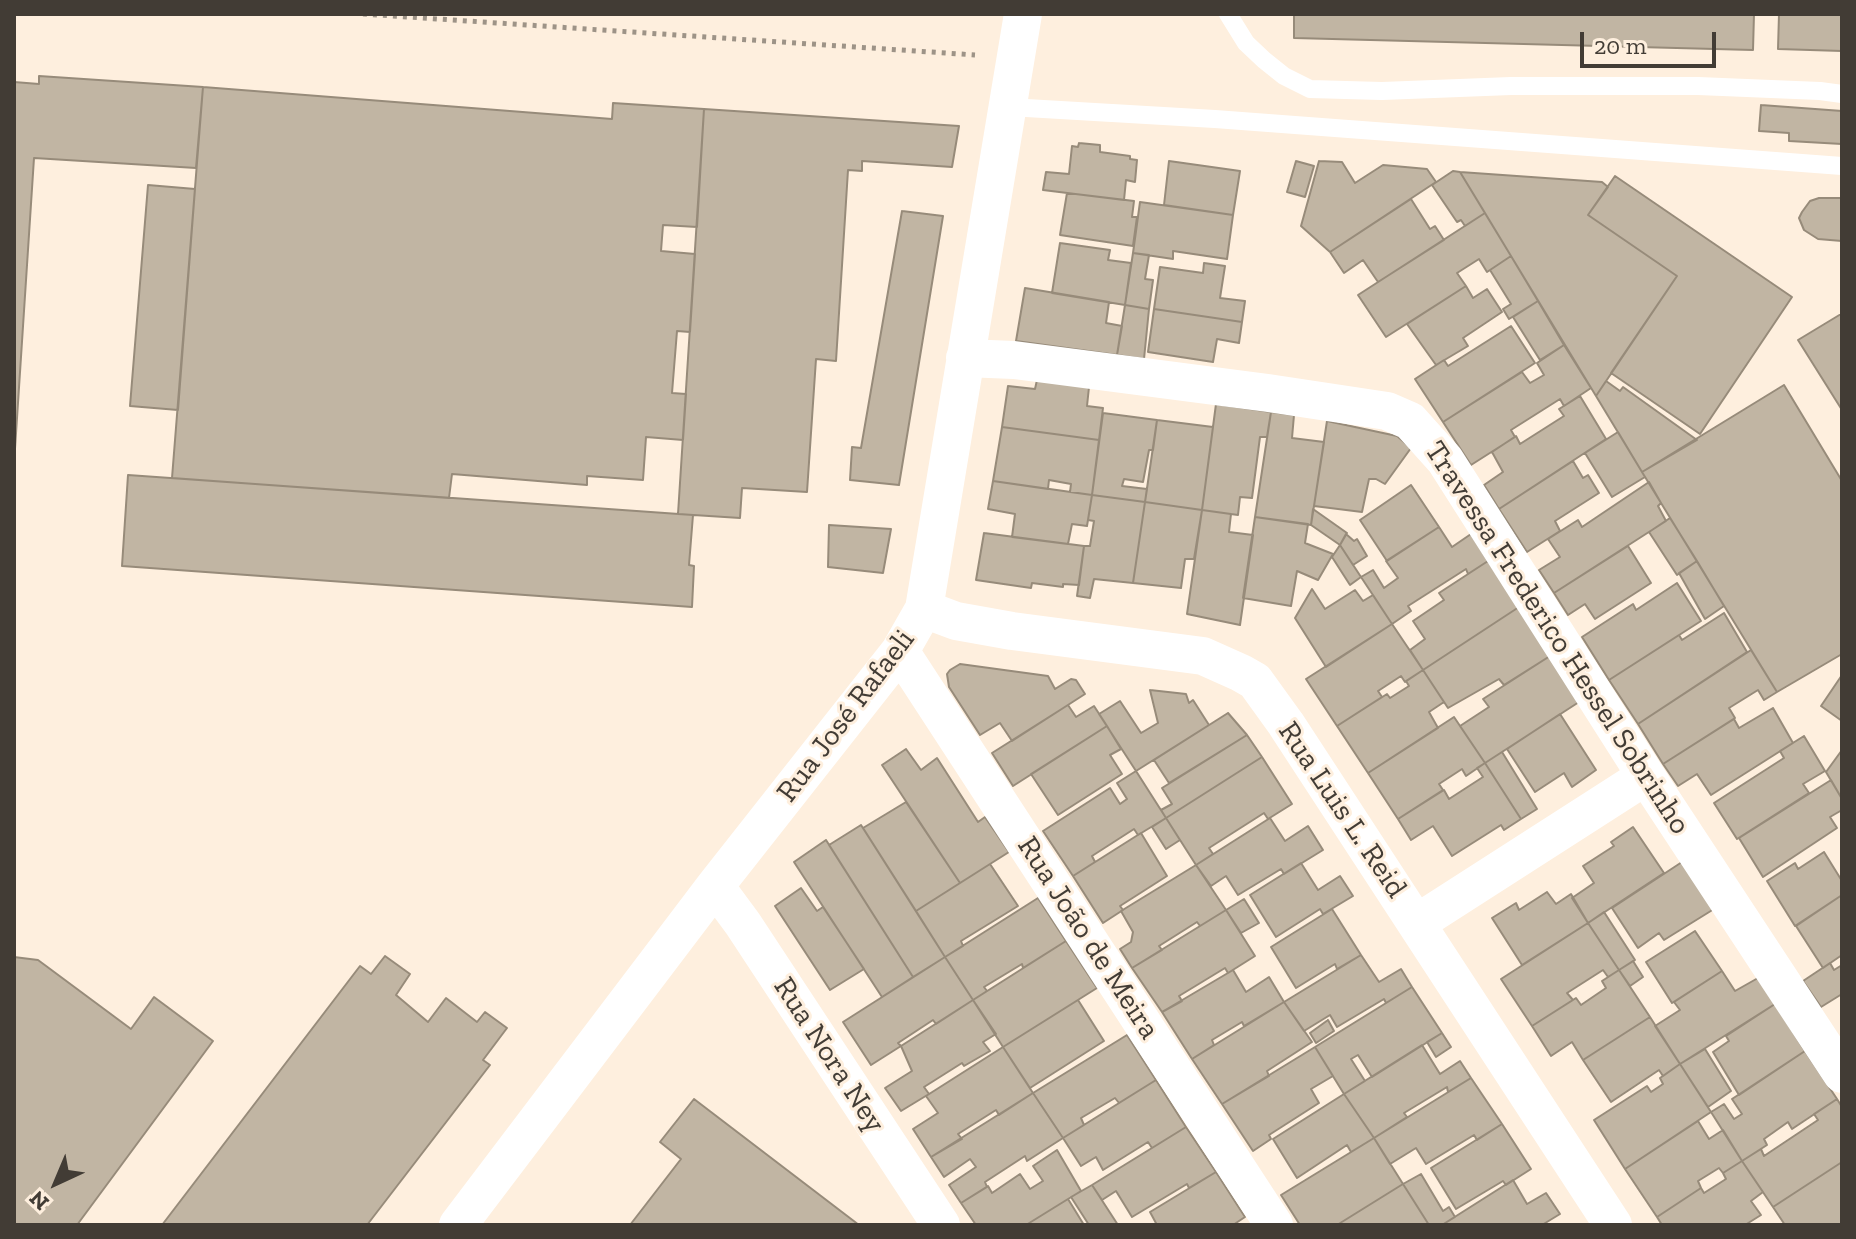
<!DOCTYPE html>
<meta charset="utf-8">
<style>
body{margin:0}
#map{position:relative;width:1856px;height:1239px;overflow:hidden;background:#feefde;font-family:"Zilla Slab",serif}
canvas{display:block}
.frame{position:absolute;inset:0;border:16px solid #423c35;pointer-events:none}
.north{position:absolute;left:16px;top:1143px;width:80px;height:80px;-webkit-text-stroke:6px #feefde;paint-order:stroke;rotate:224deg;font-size:22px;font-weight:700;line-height:32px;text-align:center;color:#423c35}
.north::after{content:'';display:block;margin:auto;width:28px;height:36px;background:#423c35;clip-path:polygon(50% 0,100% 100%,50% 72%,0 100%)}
.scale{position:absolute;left:1580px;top:32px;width:136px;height:36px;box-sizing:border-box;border:4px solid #423c35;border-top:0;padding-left:10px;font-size:24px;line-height:28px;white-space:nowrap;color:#423c35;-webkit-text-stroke:6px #feefde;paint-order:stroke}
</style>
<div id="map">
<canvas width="1856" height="1239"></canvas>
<div class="frame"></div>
<div class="north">N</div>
<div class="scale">20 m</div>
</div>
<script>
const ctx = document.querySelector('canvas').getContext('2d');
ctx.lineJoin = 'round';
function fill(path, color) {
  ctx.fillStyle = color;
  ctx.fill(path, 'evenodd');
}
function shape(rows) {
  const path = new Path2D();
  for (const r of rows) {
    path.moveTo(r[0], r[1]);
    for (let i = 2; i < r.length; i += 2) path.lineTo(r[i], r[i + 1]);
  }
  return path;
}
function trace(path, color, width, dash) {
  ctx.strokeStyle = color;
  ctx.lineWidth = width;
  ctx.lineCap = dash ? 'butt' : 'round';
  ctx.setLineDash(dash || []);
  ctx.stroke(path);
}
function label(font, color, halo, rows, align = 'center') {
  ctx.font = font + ' "Zilla Slab",serif';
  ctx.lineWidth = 6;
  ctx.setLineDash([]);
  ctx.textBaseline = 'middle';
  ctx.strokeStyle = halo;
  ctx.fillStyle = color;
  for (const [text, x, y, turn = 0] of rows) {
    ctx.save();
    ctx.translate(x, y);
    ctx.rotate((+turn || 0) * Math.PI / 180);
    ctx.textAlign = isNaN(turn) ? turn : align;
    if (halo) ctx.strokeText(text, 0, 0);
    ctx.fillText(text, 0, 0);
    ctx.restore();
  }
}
const building = shape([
 [1294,14,1754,14,1753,50,1294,38,1294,14],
 [1779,14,1842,14,1842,51,1778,49,1779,14],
 [39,76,203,87,196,168,34,158,14,464,14,82,39,84,39,76],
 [203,87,612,119,613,103,704,109,697,227,663,225,661,251,695,254,690,332,677,331,672,393,686,394,683,440,646,437,643,480,587,476,587,485,452,474,449,498,172,478,203,87],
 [1761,105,1842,111,1842,144,1789,141,1789,133,1759,131,1761,105],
 [704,109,959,126,952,167,862,161,862,171,848,170,836,361,816,359,807,492,742,488,740,518,678,514,704,109],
 [1079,143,1100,145,1100,152,1130,156,1130,159,1137,160,1135,182,1126,180,1124,200,1043,190,1046,172,1069,174,1072,146,1078,147,1079,143],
 [1169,161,1240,171,1233,215,1164,205,1169,161],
 [1296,161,1314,166,1305,197,1287,192,1296,161],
 [1319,161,1342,162,1355,183,1383,165,1427,169,1436,182,1330,252,1301,226,1319,161],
 [1453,171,1460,172,1485,213,1465,226,1461,220,1457,222,1432,185,1453,171],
 [1460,172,1602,182,1608,187,1588,215,1677,276,1596,396,1460,172],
 [1615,176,1792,297,1700,434,1611,373,1677,276,1588,215,1615,176],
 [148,185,195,189,178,410,130,406,148,185],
 [1067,193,1134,201,1132,217,1137,217,1133,246,1060,235,1067,193],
 [1819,198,1842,198,1842,241,1818,239,1804,230,1799,218,1802,212,1810,201,1819,198],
 [1411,199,1430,229,1435,226,1444,240,1378,282,1363,260,1344,273,1330,252,1411,199],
 [1140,202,1233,215,1227,259,1173,251,1173,259,1133,253,1140,202],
 [902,211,943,216,899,485,850,480,852,447,861,448,902,211],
 [1485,213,1511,256,1487,272,1479,259,1457,273,1466,286,1386,337,1358,295,1485,213],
 [1060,243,1110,250,1108,260,1131,263,1125,305,1052,293,1060,243],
 [1133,253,1149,255,1145,279,1153,280,1149,309,1125,305,1133,253],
 [1511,256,1538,301,1509,319,1503,309,1511,304,1490,270,1511,256],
 [1204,263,1225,266,1220,298,1245,301,1242,322,1154,309,1160,267,1203,273,1204,263],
 [1466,286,1473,298,1487,289,1502,312,1463,338,1468,346,1436,365,1407,324,1466,286],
 [1025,288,1109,302,1106,323,1122,326,1117,355,1016,341,1025,288],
 [1538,301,1564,345,1540,360,1513,317,1538,301],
 [1125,305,1149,309,1144,359,1117,355,1125,305],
 [1154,309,1242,322,1239,343,1217,339,1213,362,1148,352,1154,309],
 [1841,314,1842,316,1842,410,1798,340,1841,314],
 [1511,326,1535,363,1443,422,1415,379,1444,360,1448,366,1511,326],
 [1564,345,1591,388,1564,406,1560,399,1511,430,1515,437,1471,465,1443,422,1522,372,1530,383,1544,375,1537,363,1564,345],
 [1037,380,1089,387,1087,406,1103,408,1099,440,1002,427,1008,386,1035,389,1037,380],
 [1606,381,1620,391,1623,387,1697,440,1642,472,1596,396,1606,381],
 [1784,385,1842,481,1842,654,1777,692,1642,472,1784,385],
 [1580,396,1606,439,1499,509,1484,485,1503,472,1492,452,1516,436,1520,444,1564,416,1559,409,1580,396],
 [1216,404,1271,412,1267,437,1260,437,1252,498,1240,497,1238,515,1202,510,1216,404],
 [1271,412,1294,415,1292,438,1324,442,1311,525,1255,517,1271,412],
 [1103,413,1157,420,1153,450,1149,450,1143,482,1124,479,1122,486,1147,489,1145,502,1092,495,1103,413],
 [1157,420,1213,427,1202,510,1145,502,1157,420],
 [1327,421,1397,436,1411,448,1385,484,1376,479,1369,479,1362,512,1314,506,1327,421],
 [1002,427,1099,440,1092,495,1070,492,1071,484,1049,480,1048,489,993,481,1002,427],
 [1618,432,1645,477,1612,497,1585,453,1618,432],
 [1573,461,1583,478,1588,475,1599,493,1555,521,1560,531,1527,552,1499,509,1573,461],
 [128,475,693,515,689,565,694,566,692,607,122,566,128,475],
 [993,481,1092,495,1087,526,1072,524,1068,544,1012,537,1015,514,988,509,993,481],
 [1649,482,1661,503,1658,506,1666,521,1554,593,1539,570,1560,557,1548,539,1578,520,1582,527,1649,482],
 [1411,485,1439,527,1387,561,1360,520,1411,485],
 [1092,495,1145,502,1133,583,1094,579,1090,598,1077,596,1084,546,1090,546,1094,521,1088,520,1092,495],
 [1145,502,1202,510,1194,559,1185,559,1181,588,1133,583,1145,502],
 [1313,509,1347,533,1340,545,1311,525,1313,509],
 [1202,510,1231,514,1229,532,1253,535,1240,625,1187,614,1202,510],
 [1255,517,1308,524,1305,543,1333,554,1318,580,1297,571,1291,606,1243,598,1255,517],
 [1670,518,1697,561,1677,575,1649,532,1670,518],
 [829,525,891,529,883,573,828,567,829,525],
 [1439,527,1452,547,1471,534,1488,561,1468,574,1466,569,1408,606,1411,611,1392,624,1361,577,1373,570,1384,588,1398,578,1386,561,1439,527],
 [984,533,1084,546,1079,585,1063,584,1063,587,1032,583,1031,588,976,580,984,533],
 [1346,534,1354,541,1357,539,1367,556,1353,565,1340,545,1346,534],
 [1340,545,1361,577,1350,585,1332,557,1340,545],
 [1628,546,1651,583,1595,619,1585,604,1568,615,1554,593,1628,546],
 [1488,561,1519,607,1423,670,1410,650,1425,639,1413,621,1444,600,1439,593,1488,561],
 [1697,561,1724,606,1705,619,1679,573,1697,561],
 [1677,583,1701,621,1609,680,1582,637,1633,604,1636,610,1677,583],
 [1312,589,1325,609,1355,590,1363,601,1373,595,1392,624,1326,667,1295,618,1312,589],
 [1519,607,1550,656,1504,685,1499,679,1448,708,1423,670,1519,607],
 [1724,613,1747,652,1638,724,1609,680,1679,635,1682,640,1724,613],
 [1392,624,1423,670,1405,682,1401,676,1378,691,1382,697,1337,726,1306,679,1392,624],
 [1751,650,1777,692,1764,700,1758,690,1729,708,1735,718,1663,764,1638,724,1751,650],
 [1550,656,1579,702,1485,763,1460,726,1489,707,1483,699,1550,656],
 [960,664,1048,676,1055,689,1071,679,1076,680,1085,694,1012,741,1000,723,980,735,949,687,947,674,950,670,960,664],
 [1423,670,1444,702,1429,712,1438,728,1368,773,1337,726,1387,694,1390,698,1409,686,1406,681,1423,670],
 [1842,675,1842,721,1821,706,1842,675],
 [1150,690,1186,694,1189,703,1193,700,1209,725,1136,771,1099,714,1120,701,1141,733,1158,723,1150,690],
 [1068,705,1076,717,1094,706,1107,726,1013,786,992,753,1068,705],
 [1773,708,1793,743,1711,795,1697,774,1678,786,1663,764,1734,719,1739,728,1773,708],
 [1228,713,1247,735,1169,783,1154,760,1228,713],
 [1560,714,1596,770,1572,787,1564,773,1535,792,1507,749,1560,714],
 [1454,717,1485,763,1466,776,1462,769,1439,784,1443,790,1398,819,1368,773,1454,717],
 [1107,726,1121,749,1110,755,1122,774,1058,815,1031,774,1107,726],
 [1247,735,1262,757,1166,818,1161,810,1172,804,1162,788,1247,735],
 [1804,736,1825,771,1803,784,1809,793,1737,839,1714,803,1784,758,1780,751,1804,736],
 [906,749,921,770,937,758,978,822,985,817,1009,852,960,883,882,765,906,749],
 [1842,750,1842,799,1826,772,1842,750],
 [1502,752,1537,809,1521,819,1485,763,1502,752],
 [1262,757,1292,804,1268,819,1264,813,1209,848,1213,854,1196,865,1166,818,1262,757],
 [1485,763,1521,819,1504,830,1501,825,1452,856,1433,826,1411,840,1398,819,1444,790,1449,799,1483,777,1477,768,1485,763],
 [1136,771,1166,818,1138,835,1134,829,1092,856,1095,862,1073,876,1043,831,1110,788,1120,804,1127,799,1117,783,1136,771],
 [1831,780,1842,799,1842,810,1830,817,1837,828,1763,877,1739,838,1831,780],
 [906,802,960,883,916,911,863,828,906,802],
 [1166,818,1180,840,1166,849,1152,827,1166,818],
 [1270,818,1285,841,1308,826,1323,850,1284,874,1281,869,1238,895,1226,876,1211,886,1196,865,1270,818],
 [861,825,945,957,913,977,829,845,861,825],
 [1633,827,1664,873,1588,923,1572,898,1594,883,1583,866,1614,846,1611,842,1633,827],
 [1141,833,1167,876,1120,906,1123,910,1103,923,1073,876,1141,833],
 [826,840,913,977,882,997,794,862,826,840],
 [1824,852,1842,881,1842,895,1795,926,1767,881,1795,863,1798,869,1824,852],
 [1682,862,1714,909,1664,940,1659,933,1638,948,1612,908,1682,862],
 [1301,863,1318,890,1340,876,1353,896,1323,914,1320,909,1276,937,1250,895,1301,863],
 [990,864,1018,906,961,941,963,946,945,957,916,911,990,864],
 [1196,865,1226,910,1200,926,1197,922,1159,946,1162,950,1132,968,1120,949,1131,942,1133,932,1121,911,1196,865],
 [801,888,817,911,823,907,864,969,830,990,775,906,801,888],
 [1547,892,1556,904,1571,894,1588,923,1522,965,1492,918,1516,903,1519,910,1547,892],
 [1842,895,1842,955,1823,968,1796,926,1842,895],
 [1038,898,1066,941,1023,968,1022,964,984,987,987,991,973,1000,945,957,1038,898],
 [1244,899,1259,923,1241,933,1226,910,1244,899],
 [1332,909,1361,955,1337,969,1335,964,1296,988,1271,947,1332,909],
 [1226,910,1255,956,1228,973,1225,968,1179,996,1182,1001,1162,1012,1132,968,1226,910],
 [1604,912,1635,960,1619,970,1588,923,1604,912],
 [1588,923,1619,970,1608,977,1603,970,1567,993,1573,1000,1532,1026,1501,979,1588,923],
 [1695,931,1722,971,1672,1003,1646,962,1695,931],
 [1066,941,1097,988,1003,1047,973,1000,1066,941],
 [1361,955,1379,982,1401,969,1412,987,1386,1003,1384,999,1337,1027,1330,1015,1304,1031,1284,1002,1361,955],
 [385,956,410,974,396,995,428,1022,446,998,477,1022,485,1012,507,1028,483,1060,490,1065,367,1225,162,1225,360,966,371,974,385,956],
 [14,957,38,960,131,1029,154,997,213,1041,77,1225,14,1225,14,957],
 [945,957,973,1000,936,1024,933,1020,898,1043,901,1046,871,1065,843,1022,945,957],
 [1633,961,1643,977,1630,986,1619,970,1633,961],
 [1830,963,1834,970,1842,965,1842,994,1821,1007,1803,981,1830,963],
 [1233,970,1246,992,1269,977,1284,1002,1244,1026,1242,1022,1212,1040,1214,1045,1192,1059,1162,1012,1233,970],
 [1619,970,1650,1017,1583,1060,1572,1042,1551,1056,1532,1026,1576,998,1581,1005,1606,988,1602,981,1619,970],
 [1722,971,1735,991,1758,978,1775,1004,1680,1064,1655,1026,1680,1010,1674,1002,1722,971],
 [1412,987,1442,1033,1372,1077,1358,1055,1351,1059,1365,1081,1344,1094,1315,1047,1412,987],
 [973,1000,996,1034,983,1042,990,1051,964,1066,962,1063,924,1087,929,1094,901,1111,885,1088,912,1071,901,1046,973,1000],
 [1078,1000,1104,1041,1030,1088,1003,1047,1078,1000],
 [1284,1002,1312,1042,1267,1071,1269,1076,1222,1104,1192,1059,1284,1002],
 [1775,1004,1805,1051,1739,1095,1713,1052,1729,1041,1726,1036,1775,1004],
 [1650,1017,1680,1064,1663,1076,1659,1070,1611,1102,1583,1060,1650,1017],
 [1328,1020,1334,1031,1316,1043,1310,1033,1328,1020],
 [1442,1033,1451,1047,1436,1057,1427,1042,1442,1033],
 [1127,1035,1156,1080,1119,1103,1115,1098,1081,1118,1084,1125,1063,1138,1033,1093,1127,1035],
 [1422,1045,1440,1074,1460,1061,1471,1078,1448,1092,1447,1087,1404,1113,1407,1117,1374,1138,1344,1094,1422,1045],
 [1003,1047,1033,1093,999,1115,996,1110,958,1134,962,1139,931,1157,913,1129,938,1113,926,1096,1003,1047],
 [1315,1047,1333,1076,1311,1089,1319,1103,1269,1135,1271,1139,1253,1151,1222,1104,1315,1047],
 [1705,1049,1731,1091,1708,1107,1680,1064,1705,1049],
 [1805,1051,1837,1099,1792,1129,1788,1122,1764,1139,1767,1145,1742,1161,1711,1112,1724,1104,1734,1119,1742,1114,1732,1099,1805,1051],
 [1680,1064,1711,1112,1625,1169,1594,1120,1647,1086,1651,1092,1663,1084,1660,1078,1680,1064],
 [1471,1078,1502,1124,1477,1140,1474,1135,1426,1164,1416,1148,1390,1164,1374,1138,1471,1078],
 [1156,1080,1186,1127,1152,1148,1148,1142,1103,1170,1096,1157,1081,1166,1063,1138,1156,1080],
 [1033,1093,1063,1138,1027,1161,1025,1156,985,1182,987,1187,961,1203,949,1185,976,1167,970,1159,944,1177,931,1157,1033,1093],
 [1344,1094,1374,1138,1351,1152,1347,1145,1297,1178,1273,1139,1344,1094],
 [694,1099,859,1225,630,1225,681,1159,660,1142,694,1099],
 [1837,1099,1842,1107,1842,1162,1773,1207,1742,1161,1761,1149,1764,1156,1818,1120,1814,1114,1837,1099],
 [1698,1121,1709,1139,1723,1130,1742,1161,1723,1173,1719,1168,1698,1181,1701,1188,1657,1217,1625,1169,1698,1121],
 [1502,1124,1531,1169,1506,1185,1503,1181,1456,1209,1431,1168,1502,1124],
 [1186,1127,1216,1172,1189,1188,1187,1184,1132,1217,1116,1191,1102,1200,1092,1185,1186,1127],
 [1374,1138,1403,1184,1337,1225,1300,1225,1281,1195,1374,1138],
 [1057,1150,1081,1191,1026,1225,976,1225,961,1203,988,1186,992,1193,1020,1174,1030,1189,1043,1181,1033,1166,1057,1150],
 [1742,1161,1763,1192,1751,1201,1761,1215,1745,1225,1662,1225,1657,1217,1701,1188,1704,1193,1726,1179,1723,1173,1742,1161],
 [1842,1162,1842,1225,1785,1225,1773,1207,1842,1162],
 [1216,1172,1245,1217,1233,1225,1157,1225,1150,1212,1216,1172],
 [1421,1174,1443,1211,1449,1207,1455,1217,1442,1225,1429,1225,1403,1184,1421,1174],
 [1513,1180,1527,1204,1546,1193,1560,1214,1542,1225,1442,1225,1513,1180],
 [1403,1184,1429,1225,1337,1225,1403,1184],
 [1092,1185,1118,1225,1089,1225,1071,1197,1092,1185],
 [1068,1199,1084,1225,1026,1225,1068,1199]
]);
fill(building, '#c1b5a3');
trace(building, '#978b7a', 2);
trace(shape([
 [363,14,975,55]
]), '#9d9387', 5, [4, 6]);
trace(shape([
 [1228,14,1246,43,1264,60,1284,76,1310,89,1382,91,1511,86,1698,86,1820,91,1842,94],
 [1009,107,1215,119,1842,166]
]), '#fff', 18);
trace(shape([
 [965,358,1014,360,1268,393,1387,411,1410,421,1445,460,1646,776,1842,1074],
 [924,609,956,621,1012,631,1203,656,1241,673,1255,681,1286,724,1613,1225],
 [900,651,1274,1225],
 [715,886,743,924,941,1225],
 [1417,923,1646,776],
 [458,1225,715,886,900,651,924,609,1023,14]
]), '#fff', 38);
label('30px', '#423c35', '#feefde', [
 ["Travessa Frederico Hessel Sobrinho",1557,638,57],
 ["Rua José Rafaeli",846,716,-53],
 ["Rua Luis L. Reid",1342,810,56],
 ["Rua João de Meira",1088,938,57],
 ["Rua Nora Ney",829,1055,57]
]);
</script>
